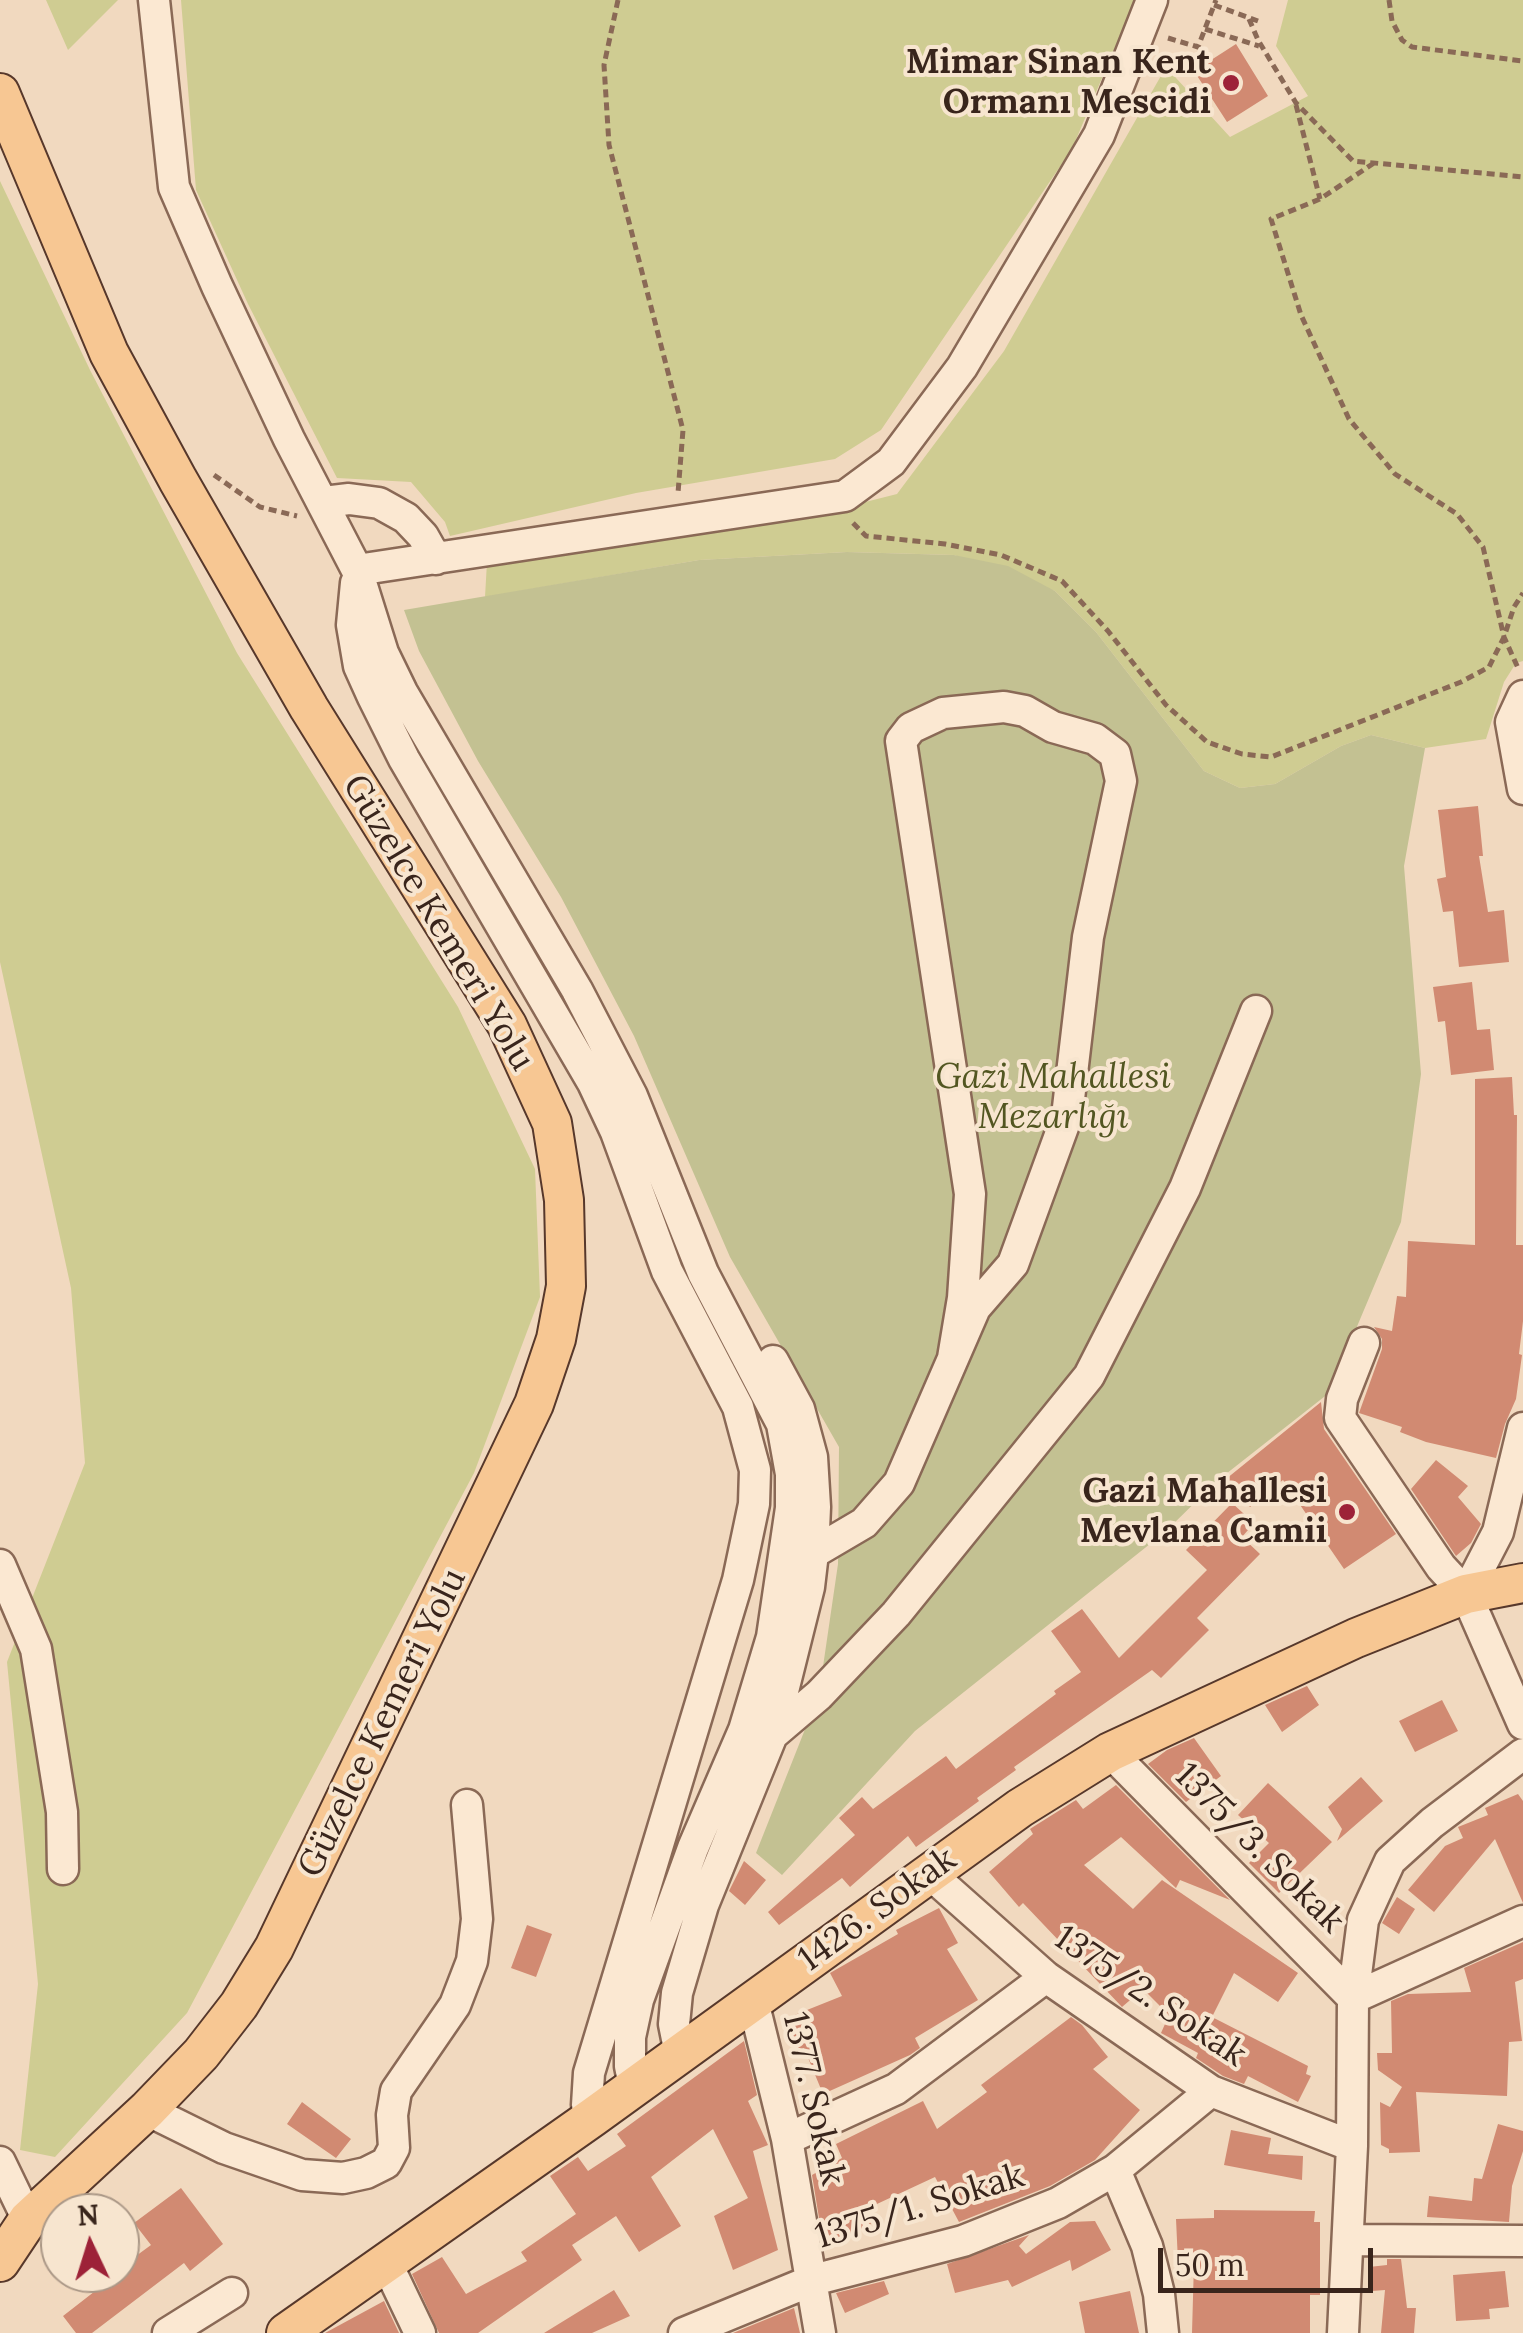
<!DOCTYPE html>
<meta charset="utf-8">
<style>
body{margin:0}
#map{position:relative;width:1523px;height:2333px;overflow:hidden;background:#f1d9bf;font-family:Lora,serif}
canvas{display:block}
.north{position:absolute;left:40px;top:2193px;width:100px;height:100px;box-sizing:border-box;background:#f7e5cf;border:2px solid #ab9887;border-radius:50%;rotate:356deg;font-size:28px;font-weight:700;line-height:40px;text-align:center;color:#39251c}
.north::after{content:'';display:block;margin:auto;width:35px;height:45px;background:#9d2238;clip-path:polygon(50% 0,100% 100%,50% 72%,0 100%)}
.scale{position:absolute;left:1158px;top:2248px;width:215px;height:45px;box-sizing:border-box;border:5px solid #39251c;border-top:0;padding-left:12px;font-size:30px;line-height:35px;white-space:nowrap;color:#39251c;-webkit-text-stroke:8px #f7e5cf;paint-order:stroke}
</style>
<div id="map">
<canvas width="1523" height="2333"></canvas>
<div class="north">N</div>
<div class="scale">50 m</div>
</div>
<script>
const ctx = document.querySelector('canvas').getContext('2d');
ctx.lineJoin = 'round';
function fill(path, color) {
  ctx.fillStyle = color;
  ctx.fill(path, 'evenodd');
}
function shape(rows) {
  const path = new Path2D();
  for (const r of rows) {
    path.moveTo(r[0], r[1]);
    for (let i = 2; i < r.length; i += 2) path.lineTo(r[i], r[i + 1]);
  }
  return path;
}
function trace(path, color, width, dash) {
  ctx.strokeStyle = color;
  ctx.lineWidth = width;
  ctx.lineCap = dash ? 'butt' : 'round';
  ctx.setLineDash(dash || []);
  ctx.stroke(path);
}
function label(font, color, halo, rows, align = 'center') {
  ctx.font = font + ' Lora,serif';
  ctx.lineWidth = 8;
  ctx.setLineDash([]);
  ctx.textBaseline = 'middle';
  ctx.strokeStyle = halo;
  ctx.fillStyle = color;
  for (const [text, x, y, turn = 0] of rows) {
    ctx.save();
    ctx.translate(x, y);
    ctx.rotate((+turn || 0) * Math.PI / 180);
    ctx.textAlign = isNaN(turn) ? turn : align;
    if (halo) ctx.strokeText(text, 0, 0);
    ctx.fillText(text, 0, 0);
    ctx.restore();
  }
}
fill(shape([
 [46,0,118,0,68,50],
 [181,0,1135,0,1072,149,881,430,835,459,636,493,450,536,445,522,411,482,337,478,248,304,196,190],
 [1288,0,1523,0,1523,661,1516,663,1504,682,1486,739,1425,748,1371,735,1341,746,1275,784,1240,788,1204,771,1096,632,1055,591,954,555,847,552,699,560,485,597,487,562,794,520,897,494,1004,351,1166,67,1230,137,1308,96,1276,46],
 [0,181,90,370,237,653,458,1007,535,1169,540,1297,474,1473,187,2013,55,2157,20,2150,38,1984,7,1662,85,1463,71,1288,0,962]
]), '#cfcc92');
fill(shape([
 [847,552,954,555,1008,566,1055,591,1096,632,1204,771,1240,788,1275,784,1341,746,1371,735,1425,748,1404,866,1421,1074,1401,1222,1329,1393,1217,1481,1165,1532,915,1731,782,1875,756,1853,819,1694,838,1564,839,1447,730,1257,634,1036,561,897,478,761,419,651,404,610,699,560]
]), '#c3c192');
fill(shape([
 [1236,44,1268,96,1227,122,1194,71],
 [1478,806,1483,856,1479,856,1488,912,1504,910,1509,962,1459,967,1453,911,1443,912,1437,879,1446,877,1438,810],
 [1472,982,1477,1030,1490,1029,1494,1070,1451,1075,1445,1021,1438,1022,1433,987],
 [1512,1077,1514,1115,1517,1115,1516,1245,1523,1245,1523,1321,1519,1354,1522,1355,1516,1399,1505,1424,1496,1458,1426,1442,1400,1432,1402,1427,1359,1413,1382,1349,1382,1339,1374,1327,1392,1331,1397,1296,1406,1297,1408,1241,1475,1245,1475,1079],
 [1321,1402,1324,1429,1396,1534,1344,1569,1283,1480,1250,1507,1226,1479],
 [1436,1460,1468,1486,1458,1497,1481,1524,1471,1543,1456,1556,1411,1489],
 [1232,1503,1254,1523,1242,1537,1260,1554,1197,1618,1209,1630,1161,1678,1152,1670,1014,1767,1016,1770,977,1798,979,1801,916,1847,908,1836,850,1887,842,1878,779,1925,768,1912,855,1835,839,1818,862,1797,873,1809,946,1756,956,1769,1056,1694,1054,1691,1081,1672,1051,1631,1082,1609,1119,1658,1207,1570,1186,1550],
 [1307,1686,1319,1705,1282,1732,1265,1705],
 [1442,1700,1458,1731,1415,1752,1399,1721],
 [1194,1738,1221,1776,1186,1802,1148,1764,1167,1750],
 [1361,1777,1383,1801,1337,1841,1342,1829,1328,1807],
 [1268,1783,1332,1842,1279,1893,1249,1863,1269,1843,1238,1815],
 [1116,1785,1230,1900,1180,1880,1176,1888,1121,1837,1084,1865,1133,1909,1162,1880,1298,1973,1278,2002,1234,1973,1212,2017,1308,2066,1306,2074,1311,2076,1298,2102,1248,2076,1244,2084,1223,2076,1196,2058,1198,2053,1161,2033,1169,2015,1143,1989,1122,2007,1023,1903,1019,1907,989,1872,1033,1834,1030,1829,1033,1827,1076,1800,1083,1809],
 [1518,1794,1523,1801,1523,1903,1495,1839,1434,1912,1408,1890,1445,1846,1463,1838,1458,1827,1488,1815,1485,1808],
 [744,1861,766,1880,745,1905,729,1891],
 [1397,1897,1415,1909,1399,1934,1382,1923],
 [939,1908,958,1943,947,1949,978,2000,915,2038,920,2048,910,2055,823,2094,804,2048,799,2050,787,2018,842,1996,830,1973,898,1934,896,1930],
 [527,1925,552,1934,536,1977,511,1968],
 [1523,1942,1523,1979,1515,1982,1522,2041,1509,2042,1507,2096,1416,2092,1420,2152,1389,2153,1389,2149,1381,2145,1380,2102,1390,2107,1402,2087,1378,2070,1377,2053,1392,2053,1391,2001,1408,1994,1471,1992,1464,1968],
 [1071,2017,1082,2025,1108,2057,1093,2069,1140,2110,1095,2160,1050,2186,959,2222,935,2177,864,2210,871,2224,831,2243,819,2218,812,2175,842,2158,836,2144,923,2101,937,2129,987,2092,981,2085],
 [744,2041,757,2095,748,2101,768,2145,753,2151,778,2250,733,2270,714,2216,748,2198,713,2129,651,2177,681,2226,639,2252,616,2216,572,2245,582,2260,478,2333,439,2333,412,2274,442,2257,466,2294,527,2261,521,2252,576,2214,550,2176,578,2157,588,2171,626,2146,617,2134],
 [302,2102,351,2139,336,2158,287,2124],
 [1498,2124,1523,2131,1523,2151,1512,2186,1509,2222,1427,2217,1429,2196,1472,2201,1474,2178,1482,2179],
 [1231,2130,1271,2138,1268,2154,1303,2156,1302,2180,1224,2165],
 [181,2188,223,2244,190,2271,184,2263,92,2333,76,2333,63,2316,99,2288,97,2285,120,2273,125,2264,151,2245,134,2223],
 [1214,2210,1315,2211,1314,2222,1320,2222,1320,2295,1310,2295,1310,2333,1192,2333,1194,2262,1178,2262,1176,2219,1214,2218],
 [1095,2221,1111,2250,1072,2271,1070,2260,1012,2287,1008,2280,955,2293,947,2264,1029,2235,1019,2246,1026,2254,1070,2222],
 [1387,2259,1401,2259,1407,2308,1416,2308,1414,2333,1381,2333,1385,2290,1372,2291,1369,2267,1387,2265],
 [1505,2271,1509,2307,1489,2309,1490,2319,1456,2321,1453,2275],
 [884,2281,889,2294,845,2313,836,2293],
 [614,2290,630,2316,592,2333,544,2333],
 [1130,2291,1139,2333,1085,2333,1079,2302],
 [384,2301,399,2333,325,2333],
 [794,2308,800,2333,733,2333]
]), '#d18a72');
const minor = shape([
 [154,0,174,187,217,286,289,439,357,570,383,653,402,692,577,990,632,1096,703,1273,782,1424,791,1474,791,1508,772,1637,744,1730,693,1848,638,2000,630,2037,630,2066,634,2086],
 [324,502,349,499,379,503,406,518,423,536,436,559],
 [357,570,845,496,891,462,962,367,1099,135,1152,0],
 [356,583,352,625,359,666,373,697,404,759,593,1083,616,1132,667,1271,738,1407,755,1470,754,1504,738,1580,589,2073,587,2105,593,2117],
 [1523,696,1511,722,1523,789],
 [1364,1343,1342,1399,1340,1418,1441,1567,1466,1594,1523,1724],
 [773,1361,799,1409,812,1457,815,1507,813,1553],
 [813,1553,864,1523,899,1483,975,1308,1013,1264,1067,1116,1088,937,1121,781,1115,754,1095,739,1053,727,1025,711,1004,707,943,713,911,728,901,741,970,1194,963,1298,953,1358],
 [0,1565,36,1649,62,1812,63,1869],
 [1466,1594,1498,1532,1523,1428],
 [772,1735,819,1695,896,1614,1089,1376,1185,1188,1256,1011],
 [1110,1752,1353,1998,1523,1921],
 [929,1873,1046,1977,1211,2091,1352,2146],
 [753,2001,787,2139,820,2333],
 [680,2054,674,2024,677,1993,703,1905,772,1735,809,1587,813,1553,796,1562],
 [147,2110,224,2148,302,2175,343,2178,366,2173,386,2163,394,2148,392,2115,396,2091,455,2005,472,1961,477,1919,467,1805],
 [787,2139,896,2089,1046,1977],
 [0,2162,28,2220],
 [1115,2170,1147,2246,1159,2294,1163,2333],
 [1348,2240,1523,2241],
 [387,2264,420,2333],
 [168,2333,232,2293],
 [684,2333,813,2280,963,2241,1058,2203,1115,2170,1211,2091],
 [1343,2333,1352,2146,1353,1998,1363,1920,1390,1861,1432,1823,1523,1754]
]);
const major = shape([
 [0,93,109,353,178,480,309,708,507,1025,552,1123,564,1200,566,1286,556,1339,534,1404,274,1948,239,2005,201,2054,147,2110,28,2220,0,2262],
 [286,2333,593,2117,1020,1808,1110,1752,1356,1638,1466,1594,1523,1583]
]);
trace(minor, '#8a6956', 35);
trace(major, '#57382b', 42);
trace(shape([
 [618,0,604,65,609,145,683,430,678,493],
 [1389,0,1392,21,1402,40,1412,47,1523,61],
 [1214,5,1258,21],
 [1249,19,1258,40,1296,103,1353,161,1523,177],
 [1205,29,1259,46],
 [1168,38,1198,47,1216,0],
 [1296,105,1320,199],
 [1374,163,1320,199,1271,219,1301,315,1349,419,1395,474,1457,514,1483,547,1504,637,1518,668],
 [214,475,260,507,297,516],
 [853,523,866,536,945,544,1001,555,1062,581,1108,631,1166,705,1207,742,1242,754,1271,757,1461,682,1489,667,1504,637,1514,607,1523,593]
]), '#8a6956', 5, [8, 5]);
trace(minor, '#fbe8d2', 30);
trace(major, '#f7c793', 38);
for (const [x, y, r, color] of [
 [1231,83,10,"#9d2238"],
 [1347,1512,10,"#9d2238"]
]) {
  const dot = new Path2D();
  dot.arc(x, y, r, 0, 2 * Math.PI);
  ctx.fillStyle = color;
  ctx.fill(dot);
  trace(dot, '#f7e5cf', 4);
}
label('bold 35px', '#39251c', '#f7e5cf', [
 ["Mimar Sinan Kent",1211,63],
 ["Ormanı Mescidi",1211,103],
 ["Gazi Mahallesi",1327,1492],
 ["Mevlana Camii",1327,1532]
], 'right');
label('35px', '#39251c', '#f7e5cf', [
 ["Güzelce Kemeri Yolu",438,923,59],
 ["Güzelce Kemeri Yolu",383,1723,-64],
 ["1375/3. Sokak",1259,1849,45],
 ["1426. Sokak",878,1910,-36],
 ["1375/2. Sokak",1150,1997,34],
 ["1377. Sokak",813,2099,77],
 ["1375/1. Sokak",920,2207,-17]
]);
label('italic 35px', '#525621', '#f7e5cf', [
 ["Gazi Mahallesi",1053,1078],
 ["Mezarlığı",1053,1118]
]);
</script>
